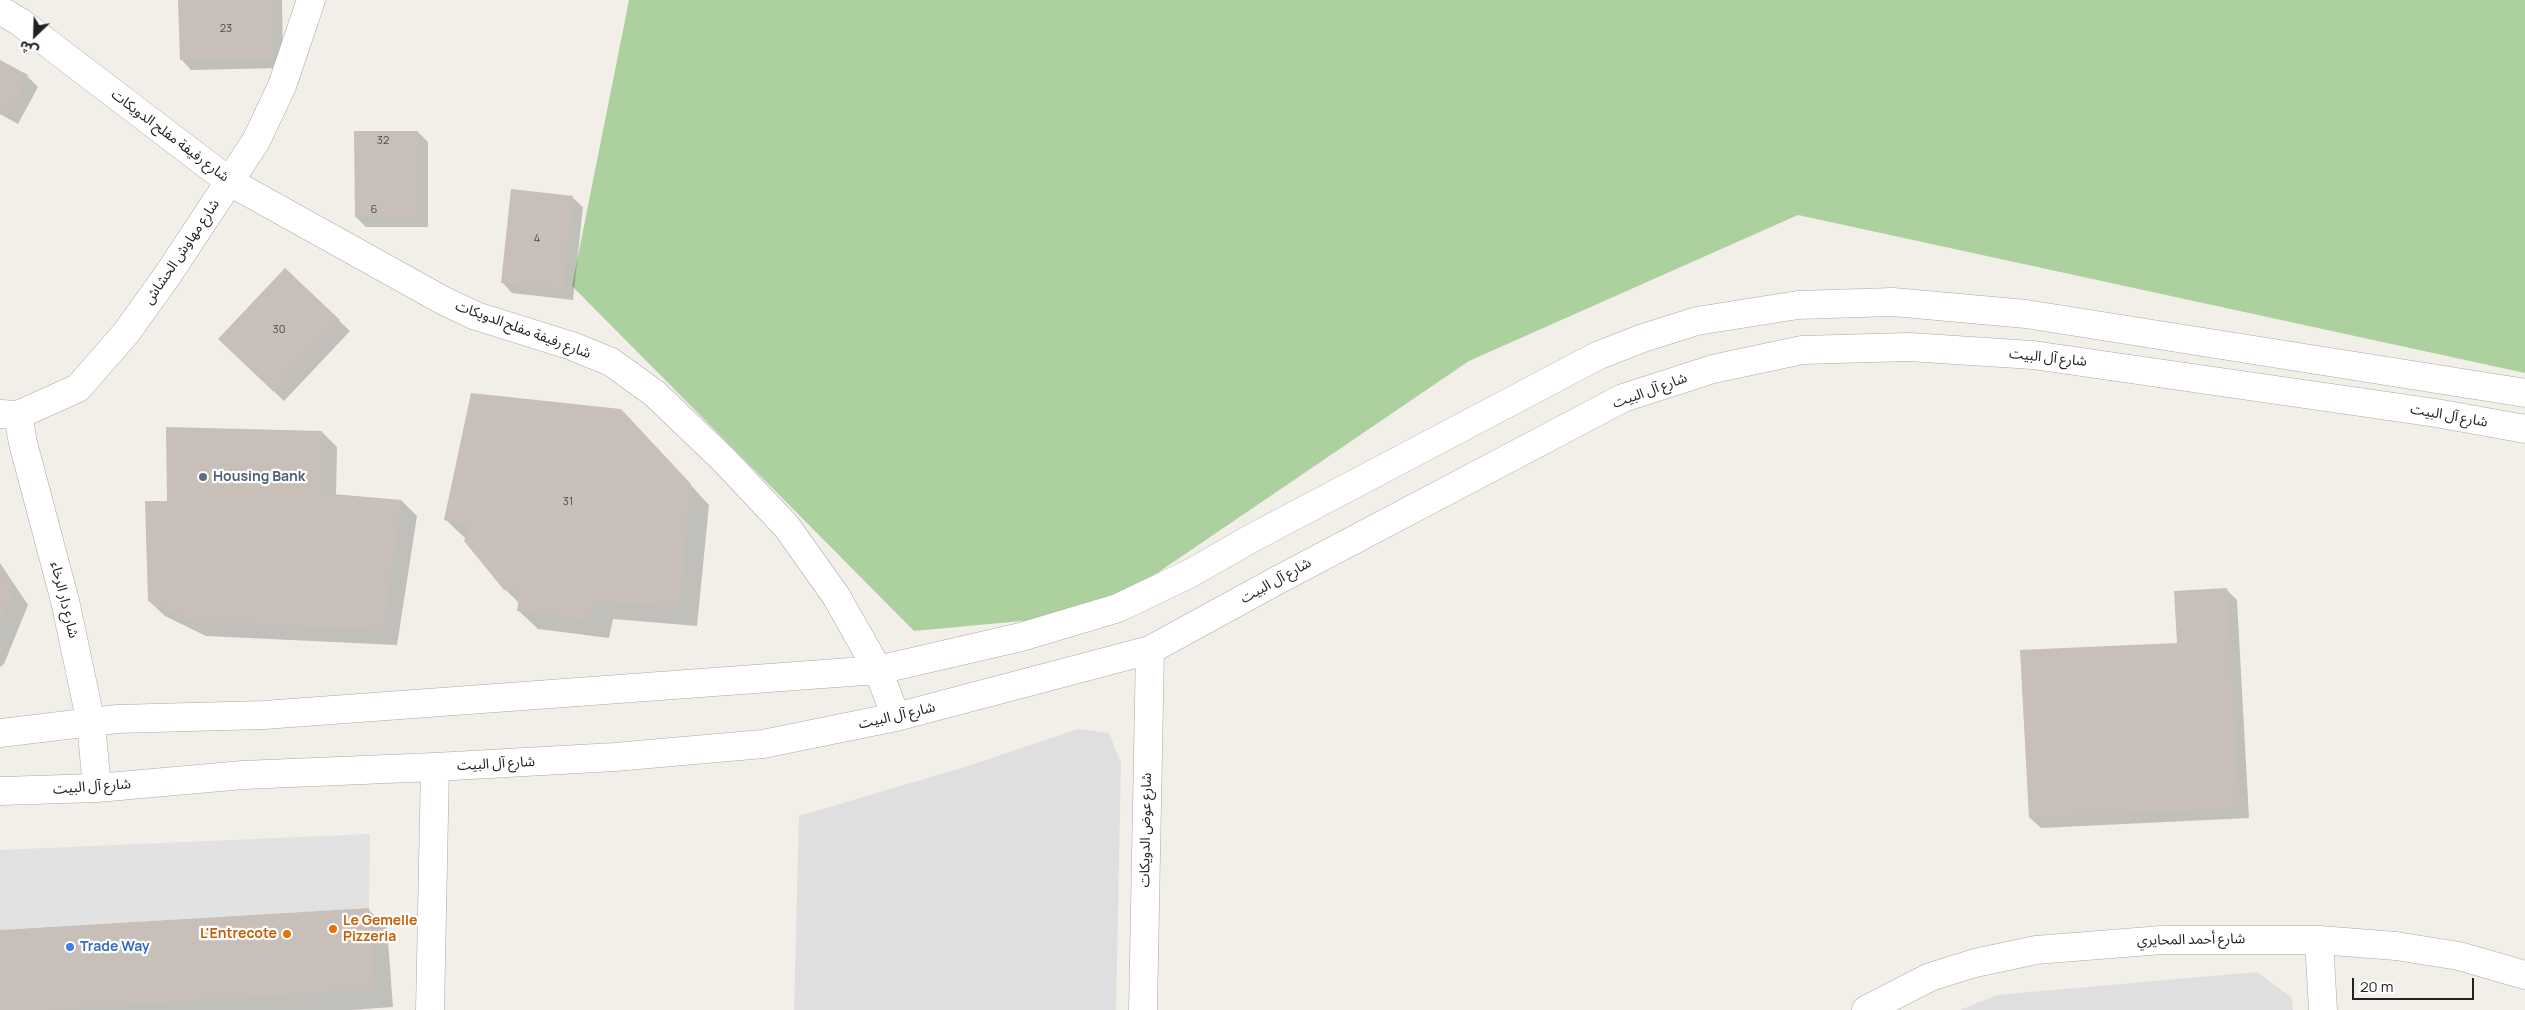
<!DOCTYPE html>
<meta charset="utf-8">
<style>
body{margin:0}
#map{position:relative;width:2525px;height:1010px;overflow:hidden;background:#f2efe9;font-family:Manrope,"Noto Sans Arabic",sans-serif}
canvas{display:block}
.north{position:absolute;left:10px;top:10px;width:50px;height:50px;-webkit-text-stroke:4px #fff;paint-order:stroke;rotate:204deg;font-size:14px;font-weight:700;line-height:20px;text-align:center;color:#222}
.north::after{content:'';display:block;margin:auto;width:18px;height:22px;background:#222;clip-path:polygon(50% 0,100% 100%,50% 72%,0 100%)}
.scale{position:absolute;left:2352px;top:978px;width:122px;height:22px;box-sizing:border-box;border:2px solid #222;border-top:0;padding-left:6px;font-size:15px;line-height:18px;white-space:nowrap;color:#222;-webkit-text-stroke:4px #fff;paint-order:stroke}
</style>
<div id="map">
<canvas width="2525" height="1010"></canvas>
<div class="north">ش</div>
<div class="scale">20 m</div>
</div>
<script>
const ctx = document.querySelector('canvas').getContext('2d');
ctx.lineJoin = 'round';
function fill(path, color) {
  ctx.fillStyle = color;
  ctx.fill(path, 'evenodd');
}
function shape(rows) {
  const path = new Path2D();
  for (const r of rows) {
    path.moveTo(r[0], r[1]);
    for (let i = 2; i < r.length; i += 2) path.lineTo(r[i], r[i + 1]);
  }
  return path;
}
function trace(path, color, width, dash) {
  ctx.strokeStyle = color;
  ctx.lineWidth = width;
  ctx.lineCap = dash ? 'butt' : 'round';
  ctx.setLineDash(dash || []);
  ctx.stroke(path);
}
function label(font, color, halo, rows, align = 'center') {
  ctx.font = font + ' Manrope,"Noto Sans Arabic",sans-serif';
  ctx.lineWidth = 4.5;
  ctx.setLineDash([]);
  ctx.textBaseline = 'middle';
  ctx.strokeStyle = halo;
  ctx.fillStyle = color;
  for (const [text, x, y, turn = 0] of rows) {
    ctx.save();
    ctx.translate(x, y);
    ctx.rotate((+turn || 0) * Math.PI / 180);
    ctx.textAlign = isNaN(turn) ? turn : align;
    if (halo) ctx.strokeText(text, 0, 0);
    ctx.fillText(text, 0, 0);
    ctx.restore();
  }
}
fill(shape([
 [1078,729,1109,733,1121,763,1116,1010,794,1010,799,816,968,766],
 [2257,972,2292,998,2293,1010,1960,1010,1997,995]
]), '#e0dfdf');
fill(shape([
 [629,0,2525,0,2525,373,1798,215,1469,361,1097,614,914,631,572,286]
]), '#add19e');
fill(shape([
 [370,834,369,908,0,930,0,850]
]), '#e2e2e2');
fill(shape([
 [180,0,282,0,283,68,191,70,181,59],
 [0,62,27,76,38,87,18,124,0,114],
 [418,132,428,142,428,227,366,227,356,217],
 [572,197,583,207,573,300,512,293,502,282],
 [285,270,350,331,284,401,230,350],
 [640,430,709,505,697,626,613,619,609,638,538,629,519,611,520,604,505,589,466,539,445,519],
 [322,432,337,447,336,496,402,501,417,516,397,645,206,636,165,616,149,601],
 [0,563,28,605,4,664,0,667],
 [2226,589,2237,600,2249,818,2041,828,2030,818],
 [368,909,387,928,393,1007,351,1010,0,1010,0,932]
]), '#0003');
fill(shape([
 [178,0,272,0,273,59,180,60],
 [0,60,28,75,7,114,0,110],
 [354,131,418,131,418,217,355,217],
 [511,189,573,196,563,290,501,283],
 [285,268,340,320,273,391,218,339],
 [471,393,621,409,691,484,679,607,594,601,590,620,517,611,520,592,504,590,464,541,470,527,444,520],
 [166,427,322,431,321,493,402,500,383,630,190,621,148,601,145,501,167,501],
 [0,567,14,589,0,623],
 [2227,588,2239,808,2029,818,2020,650,2177,643,2174,591],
 [369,908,375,989,50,1010,0,1010,0,930]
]), '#c7bfb8');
const minor = shape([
 [0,10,20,22,230,182,444,301,476,316,572,346,611,362,654,393,724,460,787,527,836,596,878,670,896,717],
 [0,414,18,415,78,388,126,333,167,276,256,141,282,86,311,0],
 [18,415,23,443,65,601,91,723,97,788],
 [0,733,117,719,264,715,878,670,1021,637,1118,608,1189,574,1252,538,1597,356,1643,338,1697,321,1798,305,1893,302,2026,314,2525,393],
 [0,791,97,788,243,775,435,767,615,757,763,744,896,717,1150,650,1276,581,1623,398,1713,369,1802,350,1909,347,2033,355,2436,413,2525,429],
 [2319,940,2323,1010],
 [430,1010,435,767],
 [1143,1010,1150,650],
 [1866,1010,1930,977,1975,963,2036,950,2162,940,2319,940,2396,946,2459,956,2525,975]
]);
trace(minor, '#a9a9a9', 29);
trace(minor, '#fff', 28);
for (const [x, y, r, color] of [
 [203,477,5,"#5c6f8a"],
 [333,929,5,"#e8710a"],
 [287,934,5,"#e8710a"],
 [70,947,5,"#3f7fe0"]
]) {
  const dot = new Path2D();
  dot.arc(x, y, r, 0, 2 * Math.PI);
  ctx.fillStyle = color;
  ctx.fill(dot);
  trace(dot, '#fff', 2);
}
label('11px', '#4b4948', null, [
 ["23",226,29],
 ["32",383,141],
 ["6",374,210],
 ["4",537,239],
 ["30",279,330],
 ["31",568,502]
]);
label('14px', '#222', '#fff', [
 ["شارع رفيفة مفلح الدويكات",170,136,37],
 ["شارع مهاوش الحشاش",182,252,-56],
 ["شارع رفيفة مفلح الدويكات",523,330,20],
 ["شارع آل البيت",2048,358,6],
 ["شارع آل البيت",1650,391,-20],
 ["شارع آل البيت",2449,416,10],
 ["شارع آل البيت",1276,581,-29],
 ["شارع دار الرخاء",64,600,76],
 ["شارع آل البيت",897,716,-13],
 ["شارع آل البيت",496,764,-3],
 ["شارع آل البيت",92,787,-4],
 ["شارع عوض الدويكات",1146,830,-89],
 ["شارع أحمد المحايري",2191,940,-1]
]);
label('bold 14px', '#4e5e75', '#fff', [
 ["Housing Bank",213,477]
], 'left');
label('bold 14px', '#c56008', '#fff', [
 ["Le Gemelle",343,921],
 ["Pizzeria",343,937],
 ["L'Entrecote",277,934,"right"]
], 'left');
label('bold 14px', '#366cbe', '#fff', [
 ["Trade Way",80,947]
], 'left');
</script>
